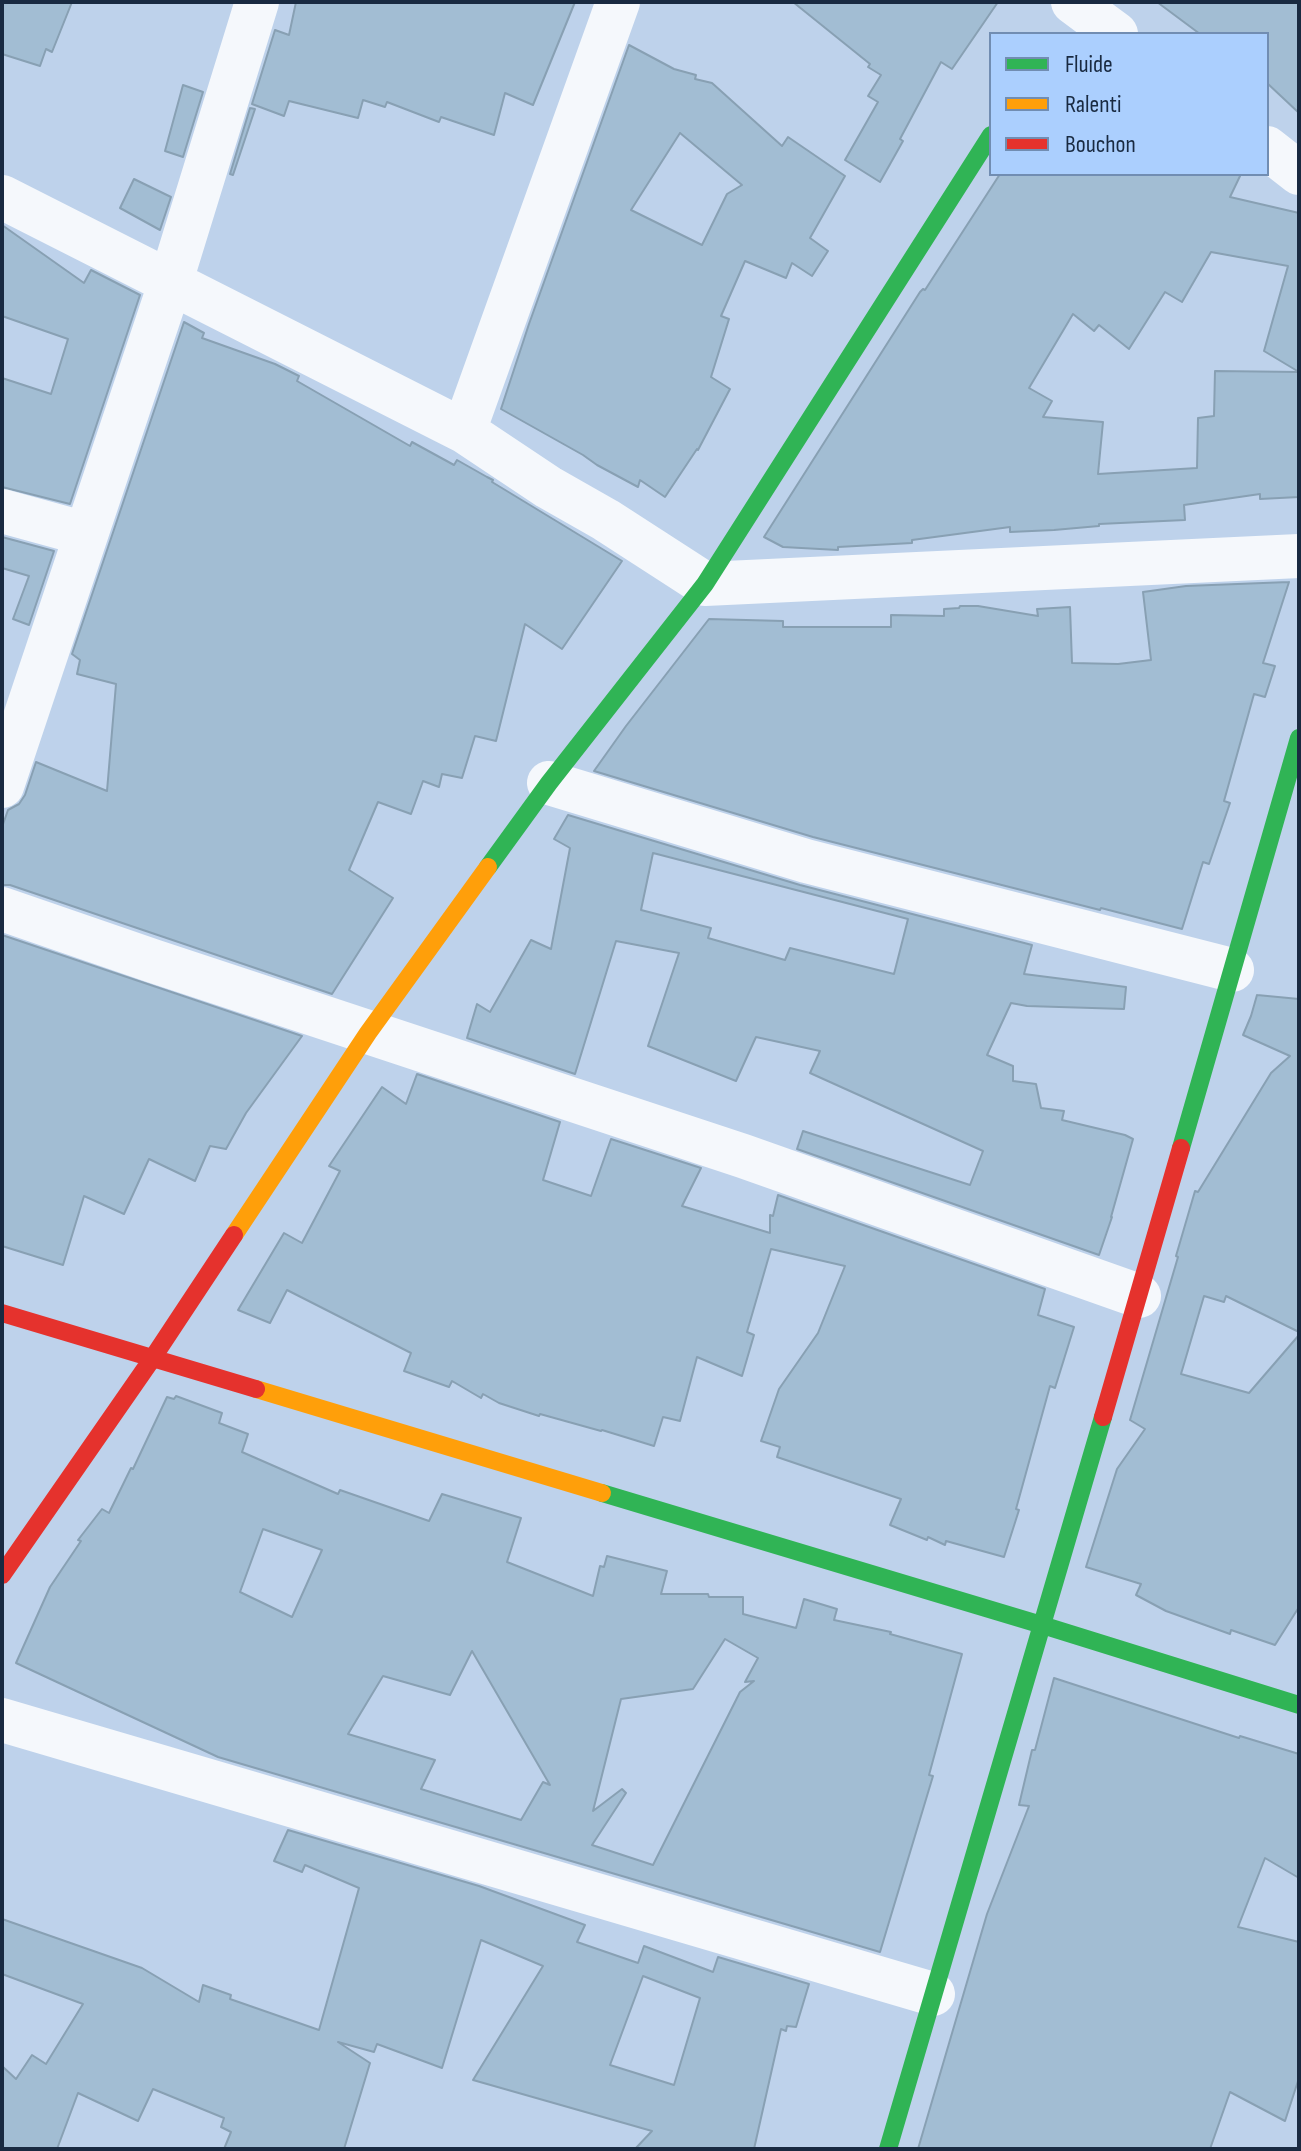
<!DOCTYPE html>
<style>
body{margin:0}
#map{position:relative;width:1301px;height:2151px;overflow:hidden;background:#bed2eb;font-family:"Sofia Sans Condensed",sans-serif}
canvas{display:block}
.frame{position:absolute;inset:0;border:4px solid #192a41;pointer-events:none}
.legend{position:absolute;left:989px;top:32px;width:280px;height:144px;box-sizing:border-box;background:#abcffe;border:2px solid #718db2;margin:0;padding:10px 14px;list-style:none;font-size:24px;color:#192a41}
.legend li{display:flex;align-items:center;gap:16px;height:40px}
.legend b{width:40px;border:2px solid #718db2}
</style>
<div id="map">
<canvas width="1301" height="2151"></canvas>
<div class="frame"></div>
<ul class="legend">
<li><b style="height:10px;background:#30b455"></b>Fluide</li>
<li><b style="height:10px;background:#ff9f0a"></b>Ralenti</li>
<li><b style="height:10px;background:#e5322d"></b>Bouchon</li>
</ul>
</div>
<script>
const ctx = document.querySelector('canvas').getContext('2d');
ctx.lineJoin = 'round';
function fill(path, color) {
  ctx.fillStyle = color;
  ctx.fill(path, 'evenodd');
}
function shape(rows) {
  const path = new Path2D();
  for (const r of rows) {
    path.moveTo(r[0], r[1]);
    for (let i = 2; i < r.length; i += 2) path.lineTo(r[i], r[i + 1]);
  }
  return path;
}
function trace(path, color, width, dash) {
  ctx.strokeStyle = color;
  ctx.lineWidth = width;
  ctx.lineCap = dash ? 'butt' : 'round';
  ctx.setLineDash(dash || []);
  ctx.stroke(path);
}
const building = shape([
 [2,2,72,2,52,52,46,49,40,66,2,54,2,2],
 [296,2,575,2,533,105,505,93,494,135,441,117,439,122,387,102,385,107,363,100,358,118,289,101,284,116,252,104,275,30,289,35,296,2],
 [793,2,998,2,952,69,941,62,900,139,903,141,880,182,845,160,878,102,868,96,881,75,868,67,870,64,793,2],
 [1157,2,1299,2,1299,113,1267,83,1267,34,1200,34,1157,2],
 [629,45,674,69,696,75,695,79,712,83,782,146,788,137,845,176,810,238,828,251,812,276,792,263,786,278,745,261,721,316,729,319,711,377,730,389,698,450,697,449,665,497,640,480,638,487,597,465,583,455,501,409,529,324,629,45],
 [680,133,742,185,727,194,702,245,631,210,680,133],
 [183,85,203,92,183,157,165,151,183,85],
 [250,108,255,109,233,175,230,174,250,108],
 [1000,174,1241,174,1230,197,1299,213,1299,372,1264,351,1288,266,1211,252,1182,302,1165,292,1129,349,1099,325,1094,331,1073,314,1029,388,1052,401,1043,417,1103,422,1098,474,1197,468,1198,418,1214,416,1215,371,1299,372,1299,497,1260,499,1260,494,1184,505,1185,520,1099,524,1099,526,1054,530,1010,532,1010,527,912,540,912,543,838,547,838,550,783,547,764,537,920,292,923,289,925,290,1000,174],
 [134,179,171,197,160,230,120,208,134,179],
 [2,225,84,283,91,270,140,295,70,504,2,487,2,378,51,394,68,339,2,316,2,225],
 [184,322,204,333,202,338,275,364,299,376,297,381,410,446,412,442,454,465,457,460,487,477,493,480,492,482,622,561,562,649,525,624,496,741,475,736,462,778,442,774,439,787,423,781,411,814,378,802,349,870,393,898,332,994,10,885,2,885,2,827,8,810,19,804,25,795,36,762,107,791,116,684,77,674,80,660,72,654,184,322],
 [2,537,54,551,29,625,13,619,29,576,2,568,2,537],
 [1289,582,1263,663,1275,666,1265,697,1254,694,1224,801,1230,803,1209,864,1203,862,1182,929,1101,908,1100,910,813,837,594,771,626,726,709,619,783,621,783,627,891,627,891,615,944,616,944,609,959,608,960,606,978,606,1038,616,1037,609,1070,607,1072,663,1118,664,1151,660,1143,592,1186,586,1289,582],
 [568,815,800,885,1032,945,1024,974,1126,987,1124,1009,1027,1006,1011,1003,987,1055,1013,1066,1013,1081,1036,1084,1041,1108,1064,1111,1062,1120,1125,1135,1133,1139,1111,1217,1112,1217,1099,1255,797,1149,803,1131,970,1185,983,1151,810,1073,820,1051,756,1037,736,1081,648,1046,679,953,616,941,575,1074,467,1038,477,1004,490,1012,531,940,551,949,570,848,554,839,568,815],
 [653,853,908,919,894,974,790,948,785,960,708,938,711,928,641,910,653,853],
 [2,935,302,1036,246,1113,226,1149,210,1146,195,1181,149,1159,124,1214,84,1196,63,1265,2,1246,2,935],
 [1257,995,1299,999,1299,1332,1226,1296,1224,1302,1204,1296,1181,1374,1249,1393,1299,1335,1299,1607,1275,1645,1231,1630,1230,1634,1166,1611,1136,1595,1141,1584,1086,1567,1117,1469,1145,1429,1130,1420,1178,1257,1176,1256,1195,1191,1198,1192,1271,1073,1290,1056,1243,1035,1251,1016,1257,995],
 [417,1074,560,1122,543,1180,591,1196,611,1139,701,1168,682,1206,770,1233,770,1215,773,1216,778,1195,1045,1289,1038,1315,1074,1327,1055,1388,1050,1386,1016,1509,1019,1510,1004,1557,946,1541,945,1545,928,1537,927,1540,890,1525,901,1499,777,1457,780,1447,761,1441,779,1389,818,1333,845,1266,771,1249,747,1332,754,1335,742,1376,697,1357,680,1421,663,1417,654,1446,602,1430,601,1431,540,1414,539,1416,499,1403,483,1394,481,1398,452,1381,449,1387,404,1371,411,1353,287,1290,270,1323,238,1310,284,1233,302,1243,340,1171,329,1166,382,1087,406,1104,417,1074],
 [176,1396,222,1413,219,1423,248,1434,242,1452,338,1494,340,1490,429,1521,442,1494,521,1518,507,1562,593,1596,600,1566,604,1567,607,1556,667,1571,661,1594,708,1594,709,1597,743,1597,743,1614,796,1628,804,1599,837,1609,834,1620,891,1632,890,1634,962,1654,929,1775,933,1776,880,1952,218,1757,16,1663,50,1587,81,1541,78,1540,102,1509,109,1513,131,1468,133,1469,167,1397,174,1399,176,1396],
 [263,1529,322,1550,292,1617,240,1592,263,1529],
 [725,1639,758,1658,745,1682,754,1681,740,1692,653,1865,592,1845,626,1793,622,1789,593,1811,621,1699,693,1689,725,1639],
 [472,1651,550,1785,543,1782,521,1820,421,1789,435,1760,348,1734,383,1676,450,1695,472,1651],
 [1054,1678,1239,1738,1240,1736,1299,1754,1299,1878,1265,1858,1238,1927,1299,1942,1299,2078,1285,2121,1230,2092,1210,2149,918,2149,987,1914,1029,1806,1019,1805,1032,1750,1035,1750,1054,1678],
 [288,1830,479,1886,585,1925,577,1942,638,1963,644,1946,713,1972,718,1957,809,1984,796,2027,787,2026,786,2031,781,2029,754,2149,635,2149,652,2131,473,2080,543,1966,481,1940,442,2068,377,2044,374,2052,338,2042,370,2063,344,2149,224,2149,231,2132,221,2127,224,2118,153,2089,138,2121,78,2093,57,2149,2,2149,2,2066,16,2079,32,2055,46,2064,83,2004,2,1974,2,1919,142,1968,199,2002,203,1985,231,1995,230,1999,319,2030,359,1888,305,1865,302,1872,274,1861,288,1830],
 [643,1976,700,1998,674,2085,610,2065,643,1976]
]);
fill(building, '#a2bdd3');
trace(building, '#88a0b3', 2);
trace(shape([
 [1073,2,1116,34],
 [1267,148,1299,173],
 [2,197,464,431,548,487,606,520,705,584,1299,556],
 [464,431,618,2],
 [2,511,86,534],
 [549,783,806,861,1232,970],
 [2,786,170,284,257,2],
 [2,909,153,961,743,1156,1139,1296],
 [2,1720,933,1994]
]), '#f5f8fc', 44);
trace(shape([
 [488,867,549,783,705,584,991,135],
 [1181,1148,1299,738],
 [602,1493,1042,1625,1299,1705],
 [888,2149,1103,1417]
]), '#30b455', 18);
trace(shape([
 [234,1235,368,1033,488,867],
 [256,1389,602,1493]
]), '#ff9f0a', 18);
trace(shape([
 [2,1313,256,1389],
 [1103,1417,1181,1148],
 [2,1575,152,1359,234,1235]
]), '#e5322d', 18);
</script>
